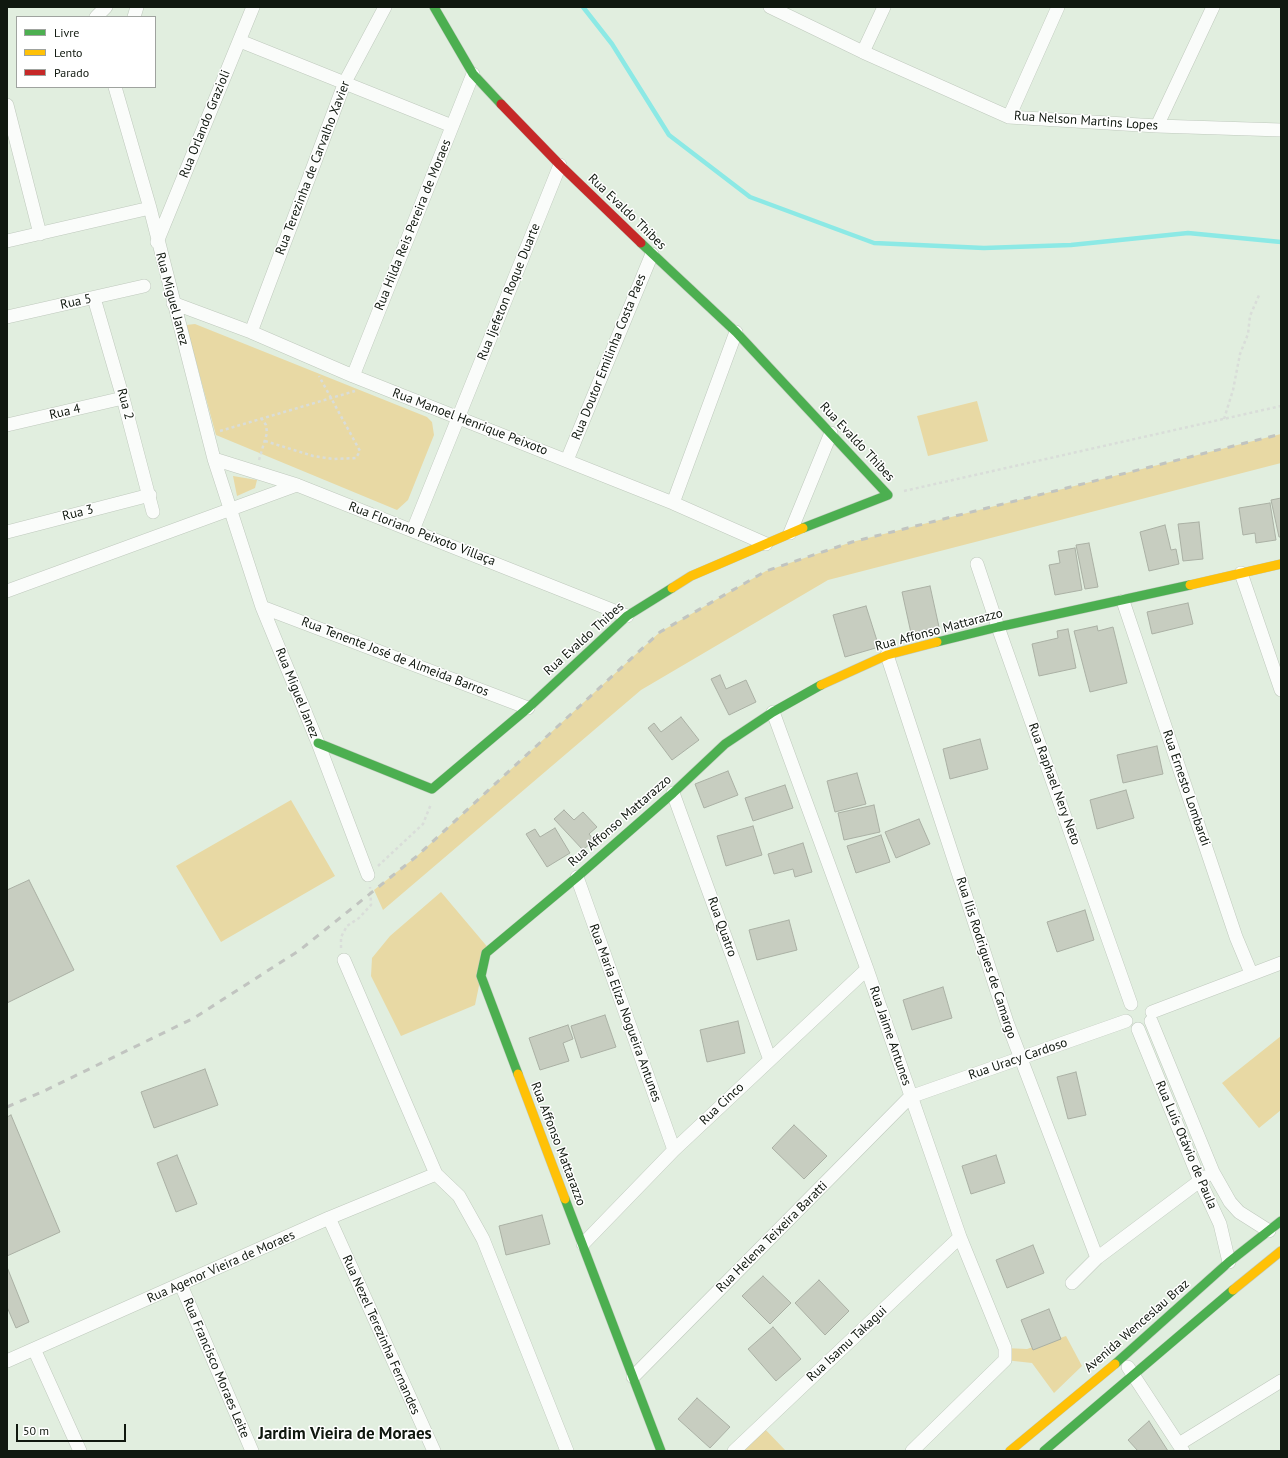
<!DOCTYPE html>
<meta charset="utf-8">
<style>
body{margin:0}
#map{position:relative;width:1288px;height:1458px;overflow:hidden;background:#e1eedf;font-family:"PT Sans",sans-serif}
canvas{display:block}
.frame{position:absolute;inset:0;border:8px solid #10180f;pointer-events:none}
.legend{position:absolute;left:16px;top:16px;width:140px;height:72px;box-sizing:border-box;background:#fff;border:1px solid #9fa39f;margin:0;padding:5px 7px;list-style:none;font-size:12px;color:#10180f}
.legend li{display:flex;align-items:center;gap:8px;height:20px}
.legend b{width:20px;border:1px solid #9fa39f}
.scale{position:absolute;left:16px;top:1424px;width:110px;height:18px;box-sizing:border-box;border:2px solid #10180f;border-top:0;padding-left:5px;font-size:12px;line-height:14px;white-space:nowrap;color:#10180f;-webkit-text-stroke:3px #fff;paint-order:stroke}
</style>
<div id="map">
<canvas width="1288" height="1458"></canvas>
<div class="frame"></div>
<ul class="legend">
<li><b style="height:5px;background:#4caf50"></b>Livre</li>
<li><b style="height:5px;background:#ffc107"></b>Lento</li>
<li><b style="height:5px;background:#c62828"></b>Parado</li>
</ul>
<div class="scale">50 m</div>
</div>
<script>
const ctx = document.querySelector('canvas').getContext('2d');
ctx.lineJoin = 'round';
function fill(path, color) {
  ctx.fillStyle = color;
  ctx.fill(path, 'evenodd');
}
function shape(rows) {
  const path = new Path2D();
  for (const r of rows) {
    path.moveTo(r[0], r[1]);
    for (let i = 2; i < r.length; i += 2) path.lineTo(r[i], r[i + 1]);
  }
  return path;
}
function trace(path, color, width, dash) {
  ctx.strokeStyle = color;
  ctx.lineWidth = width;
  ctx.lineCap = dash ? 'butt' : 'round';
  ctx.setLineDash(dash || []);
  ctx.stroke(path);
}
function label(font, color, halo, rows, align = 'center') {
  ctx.font = font + ' "PT Sans",sans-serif';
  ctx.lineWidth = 3;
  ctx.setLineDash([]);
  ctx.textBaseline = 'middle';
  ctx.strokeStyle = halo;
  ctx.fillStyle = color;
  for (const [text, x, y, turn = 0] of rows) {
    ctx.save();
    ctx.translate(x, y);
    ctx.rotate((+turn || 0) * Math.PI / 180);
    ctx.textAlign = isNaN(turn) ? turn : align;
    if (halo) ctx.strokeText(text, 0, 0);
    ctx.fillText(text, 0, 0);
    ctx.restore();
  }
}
fill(shape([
 [195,324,427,417,432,422,434,435,408,500,397,510,216,435,186,325],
 [977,401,988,441,928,456,917,416],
 [1281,434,1281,463,828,580,641,690,383,910,374,890,417,856,660,632,766,571,852,542],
 [233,476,257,480,255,488,237,496],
 [291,800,335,876,221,942,176,866],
 [441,892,490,950,481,976,475,1005,401,1036,371,976,372,958,390,936],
 [1281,1036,1281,1110,1259,1128,1222,1083],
 [1066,1336,1082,1366,1054,1393,1032,1363,1005,1360,1005,1348,1027,1349],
 [761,1425,786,1451,734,1451]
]), '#e8d9a4');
trace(shape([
 [583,7,612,44,669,135,750,197,874,243,984,248,1071,245,1188,233,1281,242]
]), '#8ce9e5', 4.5);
const building = shape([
 [1281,498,1281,537,1279,537,1271,500,1281,498],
 [1270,503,1276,540,1256,543,1255,533,1243,535,1239,508,1270,503],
 [1199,522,1203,559,1183,561,1178,524,1199,522],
 [1165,525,1171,550,1176,549,1179,564,1149,571,1140,532,1165,525],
 [1089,543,1098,587,1085,589,1076,545,1089,543],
 [1075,548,1082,590,1055,595,1049,565,1060,563,1058,551,1075,548],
 [930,586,939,627,911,633,902,592,930,586],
 [1188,603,1193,624,1152,634,1147,612,1188,603],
 [866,606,879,647,845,657,833,615,866,606],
 [1097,626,1098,631,1113,627,1127,683,1090,692,1074,631,1097,626],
 [1068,629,1076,668,1039,676,1032,644,1058,638,1057,631,1068,629],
 [720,675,726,689,746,680,756,702,729,715,711,679,720,675],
 [681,717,699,740,672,760,648,728,654,723,661,732,681,717],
 [980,739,988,769,950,779,943,749,980,739],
 [1157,746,1163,774,1123,783,1117,755,1157,746],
 [728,771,738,795,704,808,695,784,728,771],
 [857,773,866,804,835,812,827,781,857,773],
 [785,785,793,808,753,821,745,798,785,785],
 [1126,790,1134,818,1097,829,1090,800,1126,790],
 [874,805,880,832,844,840,838,813,874,805],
 [564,810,574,820,583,812,597,827,589,834,594,840,583,850,554,819,564,810],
 [919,819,930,844,896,858,885,832,919,819],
 [753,826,762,855,726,866,717,836,753,826],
 [555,828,570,853,547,867,526,834,535,829,540,837,555,828],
 [881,835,890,862,856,873,847,846,881,835],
 [803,843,812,872,795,877,793,869,774,874,768,854,803,843],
 [29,880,74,970,7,1003,7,890,29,880],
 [1085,910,1094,940,1057,952,1047,922,1085,910],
 [789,920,797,950,757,960,749,930,789,920],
 [943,987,952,1018,912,1030,903,1000,943,987],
 [605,1015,616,1047,581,1058,571,1026,605,1015],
 [738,1021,745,1053,707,1062,700,1030,738,1021],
 [568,1025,573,1039,563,1043,569,1061,540,1070,529,1038,568,1025],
 [205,1069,218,1105,154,1128,141,1092,205,1069],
 [1076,1072,1086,1115,1068,1119,1057,1077,1076,1072],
 [11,1115,60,1232,7,1256,7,1117,11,1115],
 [794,1125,827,1156,804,1179,772,1148,794,1125],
 [177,1155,197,1204,176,1212,157,1163,177,1155],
 [996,1155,1005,1183,971,1194,962,1166,996,1155],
 [542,1215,550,1244,506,1255,499,1226,542,1215],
 [1033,1245,1044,1273,1007,1288,996,1260,1033,1245],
 [7,1267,29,1322,16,1328,7,1307,7,1267],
 [763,1276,791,1303,770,1324,742,1296,763,1276],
 [819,1280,849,1311,825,1335,795,1303,819,1280],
 [1049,1309,1061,1339,1033,1350,1021,1320,1049,1309],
 [773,1327,801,1359,776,1381,748,1349,773,1327],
 [697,1398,730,1427,710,1448,678,1419,697,1398],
 [1149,1421,1168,1451,1138,1451,1128,1440,1149,1421]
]);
fill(building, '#c7cdc0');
trace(building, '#aab0a4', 1);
const street = shape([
 [770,7,863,52,1009,117,1157,126,1281,130],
 [96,17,106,7],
 [134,17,137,7],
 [240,41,452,126],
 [863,52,884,7],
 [115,87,150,208,214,459,262,607,318,743,368,875],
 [7,105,40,234],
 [1009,117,1058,7],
 [1157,126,1213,7],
 [7,241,150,208],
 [157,242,253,7],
 [94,298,123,398,153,512],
 [173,303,251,332,353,376,673,503,766,544],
 [7,317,144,286],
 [251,332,345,82,385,7],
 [353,376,473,74],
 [7,425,123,398],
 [214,459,297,485,627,616],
 [567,460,652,254],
 [673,503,736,332],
 [413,530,560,165],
 [7,532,150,495],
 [790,533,831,433],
 [977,564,998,627,1131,1004],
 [1241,573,1281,690],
 [7,591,297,485],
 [1123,601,1236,937,1251,973],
 [262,607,528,708],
 [887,655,1007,1022,1097,1258],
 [773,712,867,969,960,1237,1005,1348,1005,1360,912,1451],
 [673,793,770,1060],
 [577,877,674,1150],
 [344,960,436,1174,459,1196,483,1239,567,1451],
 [1152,1012,1281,963],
 [1151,1021,1213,1172,1230,1202,1239,1212,1269,1231],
 [1138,1029,1200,1181,1220,1224,1229,1262],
 [329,1218,434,1451],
 [583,1244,674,1150,867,969],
 [1072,1283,1097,1258,1205,1177],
 [181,1285,252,1451],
 [34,1349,80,1451],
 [7,1361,329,1218,436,1174],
 [1128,1367,1183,1451],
 [633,1377,910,1097,1126,1021],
 [1179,1444,1281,1381],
 [734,1451,960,1237]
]);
const fast = shape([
 [434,7,473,74,501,104],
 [641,243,736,332,888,495,803,528],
 [937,642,998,627,1190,585],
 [318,743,432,789,528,708,627,616,672,588],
 [518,1074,481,976,486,953,577,877,673,793,725,744,773,712,821,685],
 [565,1199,661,1451],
 [1115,1364,1229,1262,1281,1221],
 [1044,1451,1233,1290]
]);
const slow = shape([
 [1190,585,1281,564],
 [672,588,691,576,803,528],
 [821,685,887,655,937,642],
 [518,1074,565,1199],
 [1233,1290,1281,1251],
 [1010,1451,1115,1364]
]);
const jam = shape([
 [501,104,560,165,641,243]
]);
trace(street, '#bfc9bd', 14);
trace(fast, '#bfc9bd', 10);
trace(slow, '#bfc9bd', 10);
trace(jam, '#bfc9bd', 10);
trace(shape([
 [1224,419,1233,390,1240,354,1248,334,1250,316,1260,293],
 [220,431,355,391],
 [265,441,313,456,333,459,356,458,360,451,319,376],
 [259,460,267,433,266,425,262,419],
 [904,491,1281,406],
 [378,866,423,824,431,804],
 [341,948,341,937,347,926,359,918,371,905,370,887]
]), '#d9ddd9', 2.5, [3, 3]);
trace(street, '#fafcfa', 13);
trace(fast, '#4caf50', 9);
trace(slow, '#ffc107', 9);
trace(jam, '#c62828', 9);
trace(shape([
 [7,1107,42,1092,194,1018,300,950,417,856,660,632,766,571,852,542,1281,434]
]), '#c1c4c0', 3, [7, 7]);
label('13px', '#10180f', '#fff', [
 ["Rua Nelson Martins Lopes",1086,121,4],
 ["Rua Orlando Grazioli",205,124,-68],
 ["Rua Terezinha de Carvalho Xavier",313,168,-69],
 ["Rua Evaldo Thibes",627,212,44],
 ["Rua Hilda Reis Pereira de Moraes",413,225,-68],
 ["Rua Ijefeton Roque Duarte",509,292,-68],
 ["Rua Miguel Janez",172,299,75],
 ["Rua 5",76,302,-12],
 ["Rua Doutor Emilinha Costa Paes",609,357,-68],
 ["Rua 2",125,404,75],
 ["Rua 4",65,412,-13],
 ["Rua Manoel Henrique Peixoto",470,422,21],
 ["Rua Evaldo Thibes",857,442,47],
 ["Rua 3",78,513,-14],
 ["Rua Floriano Peixoto Villaça",422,534,21],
 ["Rua Affonso Mattarazzo",939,630,-15],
 ["Rua Evaldo Thibes",584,639,-42],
 ["Rua Tenente José de Almeida Barros",395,657,21],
 ["Rua Miguel Janez",297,693,68],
 ["Rua Raphael Nery Neto",1054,784,70],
 ["Rua Ernesto Lombardi",1186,788,71],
 ["Rua Affonso Mattarazzo",620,821,-41],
 ["Rua Quatro",722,927,70],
 ["Rua Ilis Rodrigues de Camargo",986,958,72],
 ["Rua Maria Eliza Nogueira Antunes",625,1013,70],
 ["Rua Jaime Antunes",890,1036,71],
 ["Rua Uracy Cardoso",1018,1059,-19],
 ["Rua Cinco",722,1104,-43],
 ["Rua Affonso Mattarazzo",558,1144,69],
 ["Rua Luís Otávio de Paula",1186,1145,67],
 ["Rua Helena Teixeira Baratti",772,1237,-45],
 ["Rua Agenor Vieira de Moraes",221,1267,-24],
 ["Avenida Wenceslau Braz",1137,1326,-41],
 ["Rua Nezel Terezinha Fernandes",381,1335,66],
 ["Rua Isamu Takagui",847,1344,-43],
 ["Rua Francisco Moraes Leite",216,1368,67]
]);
label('bold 17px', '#10180f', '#fff', [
 ["Jardim Vieira de Moraes",345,1434]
]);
</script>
